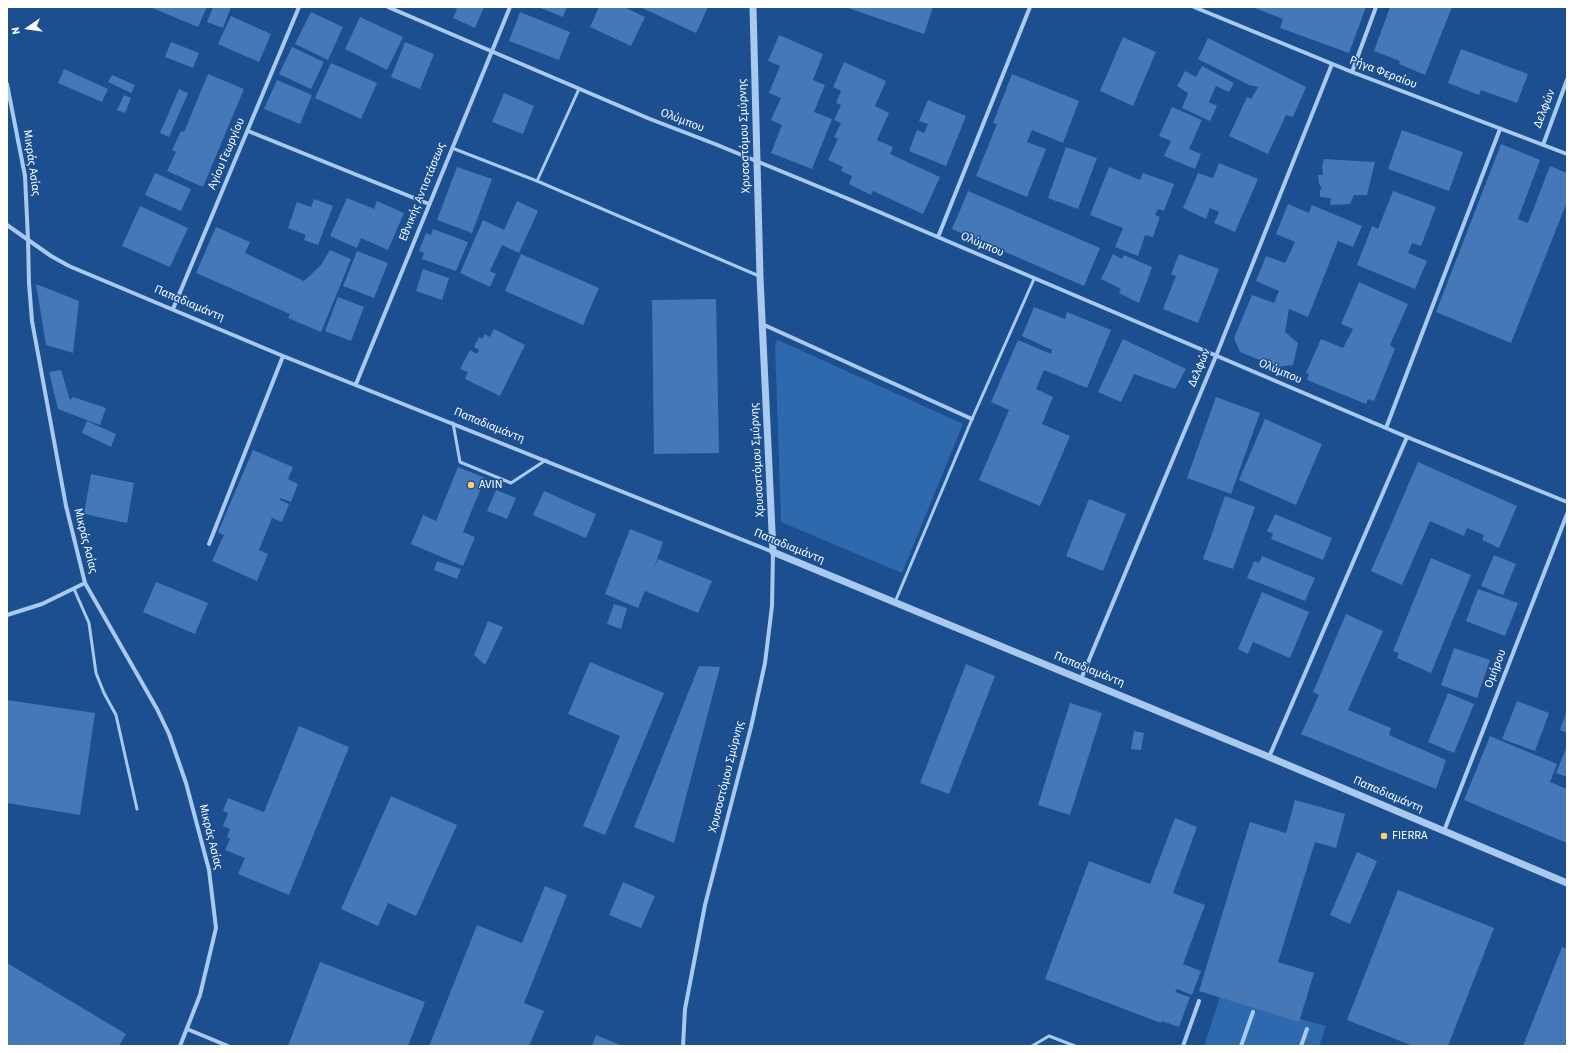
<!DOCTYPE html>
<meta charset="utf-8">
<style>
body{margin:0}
#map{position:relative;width:1574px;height:1053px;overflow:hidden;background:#1b4f8f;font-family:"Source Sans 3",sans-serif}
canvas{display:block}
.frame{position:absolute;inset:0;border:8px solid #fff;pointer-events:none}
.north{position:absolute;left:8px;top:8px;width:40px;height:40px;-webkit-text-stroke:3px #1b4f8f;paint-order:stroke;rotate:257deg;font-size:11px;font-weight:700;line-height:16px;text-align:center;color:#fff}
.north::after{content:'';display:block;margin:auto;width:14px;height:18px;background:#fff;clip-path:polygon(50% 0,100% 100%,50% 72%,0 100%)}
</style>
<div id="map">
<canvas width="1574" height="1053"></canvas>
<div class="frame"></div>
<div class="north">N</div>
</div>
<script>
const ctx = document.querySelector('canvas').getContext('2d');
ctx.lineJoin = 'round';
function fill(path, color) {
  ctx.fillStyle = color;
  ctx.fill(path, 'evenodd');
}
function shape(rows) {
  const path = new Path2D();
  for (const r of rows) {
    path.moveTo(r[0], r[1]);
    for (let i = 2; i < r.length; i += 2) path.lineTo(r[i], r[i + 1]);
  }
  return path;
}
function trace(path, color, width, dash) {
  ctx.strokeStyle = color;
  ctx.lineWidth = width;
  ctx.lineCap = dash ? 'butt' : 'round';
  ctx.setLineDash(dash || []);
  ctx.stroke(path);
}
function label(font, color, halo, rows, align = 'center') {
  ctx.font = font + ' "Source Sans 3",sans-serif';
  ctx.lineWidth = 3;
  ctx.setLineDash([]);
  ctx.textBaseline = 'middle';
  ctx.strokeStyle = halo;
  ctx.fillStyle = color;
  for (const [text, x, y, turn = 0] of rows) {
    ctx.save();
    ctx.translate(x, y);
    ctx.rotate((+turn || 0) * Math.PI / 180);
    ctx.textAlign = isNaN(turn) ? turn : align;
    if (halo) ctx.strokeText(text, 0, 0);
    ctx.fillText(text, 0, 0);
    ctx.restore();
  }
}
fill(shape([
 [778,340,963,424,902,573,781,522,775,343],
 [1220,997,1326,1026,1319,1046,1204,1046]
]), '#2e69ad');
fill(shape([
 [150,7,207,7,198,27],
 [213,7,231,7,223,28,207,22],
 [453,7,484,7,475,28,453,18,457,9],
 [538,7,567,7,563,17],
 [599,7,624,7,645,17,631,46,590,27],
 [640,7,708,7,696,33],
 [845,7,933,7,924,34],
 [1252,7,1366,7,1349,53,1280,28,1283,19],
 [1390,7,1452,7,1425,75,1399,64,1400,61,1374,51],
 [311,12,343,27,328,60,295,44],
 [520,12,570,32,559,60,509,41],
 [231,16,271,34,259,62,218,44],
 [360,17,403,37,387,70,345,49],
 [779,35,823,54,813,80,825,85,814,112,832,119,812,169,771,153,782,125,771,120,781,98,769,93,780,66,768,61],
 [1123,37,1156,52,1133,106,1100,91],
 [1208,38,1306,87,1293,117,1286,115,1268,154,1229,136,1247,97,1251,99,1258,87,1249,85,1198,59],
 [171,42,199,53,193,68,165,57],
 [405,42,434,54,420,89,391,77],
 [292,47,324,62,311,89,279,74],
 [1461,49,1528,74,1517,103,1481,90,1479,95,1448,83],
 [844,62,886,81,875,106,889,113,877,140,893,147,890,154,940,177,923,214,873,191,871,195,849,184,852,176,841,171,843,167,828,160,838,139,834,137,841,123,834,120,841,105,836,103,841,91,833,87],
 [331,63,377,83,361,119,315,98],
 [1202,66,1234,83,1229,92,1216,86,1209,102,1217,106,1210,121,1182,108,1188,93,1177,86,1185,71,1196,77],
 [64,69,108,89,102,102,58,83],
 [208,74,244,89,203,187,167,171,176,152,172,150,181,131,184,132],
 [1012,74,1079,101,1063,143,1032,130,1027,142,1046,149,1027,197,976,176,997,124,993,123],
 [112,75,135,85,131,93,108,82],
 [277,80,312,95,300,124,264,109],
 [179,89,188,93,169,137,160,133],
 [504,93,534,106,523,134,492,122],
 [124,95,131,98,125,113,117,110],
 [928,100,966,116,946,166,909,151,917,130,924,133,928,124,919,121],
 [1172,107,1202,120,1189,149,1201,154,1195,169,1164,156,1171,141,1159,136],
 [1402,130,1463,152,1449,191,1388,169],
 [1501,144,1540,160,1518,219,1528,223,1550,166,1567,173,1567,202,1511,343,1436,312],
 [1066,147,1097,158,1078,209,1048,198],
 [1324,159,1375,162,1367,195,1354,195,1350,204,1330,205,1331,198,1320,197,1320,190,1322,188,1319,184,1318,175,1323,175,1322,166],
 [1219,163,1258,179,1235,232,1214,223,1219,212,1210,208,1206,219,1183,208,1198,173,1213,178],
 [457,167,492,179,472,233,437,220],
 [1109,167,1140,180,1143,173,1174,184,1164,211,1158,209,1155,215,1160,217,1153,237,1145,235,1138,256,1115,247,1123,228,1090,215],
 [155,173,191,189,181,211,145,195],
 [968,191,1100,248,1084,286,952,229],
 [1393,191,1436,207,1421,246,1412,243,1408,253,1427,261,1415,289,1357,265,1372,226,1378,229],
 [347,198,374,209,377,201,404,213,388,250,361,238,357,248,330,236],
 [314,199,333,206,318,245,304,240,306,235,288,228,297,202,311,207],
 [517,201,538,211,519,253,502,245,490,271,496,274,490,287,460,273,483,220,504,230],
 [1288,204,1309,213,1312,205,1362,226,1353,247,1338,241,1308,317,1289,309,1285,332,1298,343,1293,365,1277,367,1240,352,1234,338,1252,295,1274,303,1279,291,1256,281,1266,256,1285,263,1295,242,1276,234],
 [140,206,188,228,170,267,122,246],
 [216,227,250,242,245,253,304,281,321,265,330,250,351,259,321,332,288,318,290,314,196,273],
 [433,229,468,242,456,271,422,259,424,253,419,251,426,233,431,235],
 [357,251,388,263,374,298,343,286],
 [521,254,599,288,583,325,505,291],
 [1113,254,1122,259,1124,255,1152,267,1139,303,1119,293,1121,289,1101,279],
 [1179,254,1219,269,1198,323,1163,309,1176,276,1171,274],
 [423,269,449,278,442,300,416,291],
 [1359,282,1408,304,1390,345,1395,349,1374,401,1368,399,1366,404,1307,380,1309,374,1306,373,1321,339,1343,348,1353,329,1341,324],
 [36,284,79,301,73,353,46,345],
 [338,297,364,307,351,341,325,331],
 [716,299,719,453,654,454,652,300],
 [1034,307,1065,319,1067,312,1111,330,1087,388,1044,370,1036,389,1053,397,1042,424,1070,436,1040,506,979,480,1009,410,991,402,1018,340,1051,354,1052,350,1022,336],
 [494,329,525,345,500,396,465,379,468,372,460,369,470,350,477,354,479,350,474,347,479,337,482,339,485,334,490,337],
 [1123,339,1186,369,1175,389,1134,374,1121,402,1098,392],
 [61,370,70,400,73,397,106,408,100,425,58,409,49,372],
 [1216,397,1260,413,1231,494,1187,478],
 [1265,419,1322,444,1296,505,1239,480],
 [87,421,116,434,111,447,82,433],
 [253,450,293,467,288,479,298,484,291,502,280,498,280,500,289,504,282,522,272,518,259,550,268,554,257,581,212,561,224,535,218,532],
 [1418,462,1517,506,1499,548,1482,540,1484,535,1467,528,1464,536,1430,521,1402,585,1371,571],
 [458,467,485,478,463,532,475,537,463,566,411,544,423,515,436,521],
 [91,474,134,483,127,523,84,514],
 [496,490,516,498,507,519,487,511],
 [544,491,596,514,586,538,533,515],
 [1225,496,1255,507,1233,569,1203,559],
 [1089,499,1126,514,1103,571,1066,556],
 [1275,514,1332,538,1323,560,1271,539,1273,534,1267,531],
 [630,529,663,542,653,571,658,559,712,581,698,613,645,591,638,608,605,594],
 [1494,555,1516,564,1503,595,1481,586],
 [1262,556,1315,578,1305,601,1247,578,1254,561,1259,563],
 [1431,558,1471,575,1431,673,1397,658,1399,653,1393,651],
 [437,561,461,569,457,579,434,570],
 [156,582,208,603,195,634,143,612],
 [1478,589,1518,603,1505,636,1466,621],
 [1262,592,1309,612,1290,658,1253,642,1248,654,1238,649],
 [614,604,627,608,621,629,607,624],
 [1346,614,1383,631,1348,710,1391,728,1389,735,1446,760,1436,789,1301,734,1319,695,1313,692],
 [488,621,503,627,485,665,474,655],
 [1454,648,1490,660,1477,698,1441,685],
 [590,662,664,693,605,835,583,826,620,736,568,714],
 [966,664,995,676,949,794,920,783],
 [699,666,720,667,674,843,634,827],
 [1448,693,1474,704,1454,753,1428,742],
 [7,700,95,713,80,815,7,803],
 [1517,701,1549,713,1535,751,1502,739],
 [1070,703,1102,713,1070,815,1038,805],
 [1567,710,1567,733,1560,730],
 [299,726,349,747,289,895,238,874,245,858,225,850,230,839,227,837,230,829,223,826,228,813,223,811,228,798,264,812],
 [1134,731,1144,733,1141,750,1131,749],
 [1490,736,1557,764,1550,782,1567,789,1567,843,1464,800],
 [1567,746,1567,777,1556,773],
 [391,796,457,825,416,916,388,903,378,926,341,909],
 [1295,800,1345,814,1336,848,1315,842,1278,962,1314,973,1299,1022,1199,991,1250,822,1286,833],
 [1175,818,1197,827,1173,893,1205,905,1183,964,1201,971,1192,995,1177,989,1175,992,1190,997,1179,1027,1162,1021,1161,1023,1045,979,1089,861,1150,884],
 [1357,852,1377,861,1350,924,1330,915],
 [623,882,655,896,641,928,609,915],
 [545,886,567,895,524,1003,544,1011,529,1046,429,1046,477,925,522,943],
 [1398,890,1494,928,1448,1046,1413,1046,1347,1020],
 [1562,947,1567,949,1567,1046,1523,1046],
 [320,962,425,1002,408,1046,288,1046],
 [7,963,126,1034,119,1046,7,1046],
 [596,1035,623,1046,592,1046]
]), '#4478b7');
trace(shape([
 [452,148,537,181,759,276],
 [537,181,579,89],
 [453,423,460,462,511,483,546,460],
 [74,589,89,623,96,673,104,693,116,715,137,809],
 [895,602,972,419,1034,279],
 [1032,1046,1049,1036,1075,1046]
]), '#a9c9ee', 3);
trace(shape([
 [388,7,650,119,715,144,851,200,1407,437,1567,502],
 [1194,7,1352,72,1567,154],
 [1352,72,1376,7],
 [7,84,25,176,28,239,29,283,32,321,66,506,85,583,157,709,169,734,186,783,209,870,216,928,200,995,180,1046],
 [248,131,429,204],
 [1543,145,1567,80],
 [7,225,51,256,69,266,283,356,773,552,772,606,765,663,751,727,705,905,685,1009,683,1046],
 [938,237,1030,7],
 [173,309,299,7],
 [762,324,972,419],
 [356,384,510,7],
 [1386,428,1500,129],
 [209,544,283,356],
 [7,615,42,604,85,583],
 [1081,679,1216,356,1332,64],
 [1269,757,1407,437],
 [1444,831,1567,514],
 [187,1029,228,1046],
 [1183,1046,1199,1001],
 [1241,1046,1253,1012],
 [1301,1046,1307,1029]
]), '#a9c9ee', 4);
trace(shape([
 [753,7,760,277,773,552,1269,757,1567,883]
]), '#a9c9ee', 7);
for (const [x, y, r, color] of [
 [471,485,4,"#ffd166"],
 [1384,836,4,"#ffd166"]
]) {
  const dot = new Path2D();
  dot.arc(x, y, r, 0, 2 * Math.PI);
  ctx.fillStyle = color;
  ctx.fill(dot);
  trace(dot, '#1b4f8f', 1.5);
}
label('12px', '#fff', '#1b4f8f', [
 ["Ρήγα Φεραίου",1383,73,21],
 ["Δελφών",1545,109,-69],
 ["Ολύμπου",682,121,21],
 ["Χρυσοστόμου Σμύρνης",745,136,-92],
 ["Αγίου Γεωργίου",227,154,-67],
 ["Μικράς Ασίας",31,163,82],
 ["Εθνικής Αντιστάσεως",423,192,-68],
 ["Ολύμπου",982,245,23],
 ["Παπαδιαμάντη",189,304,23],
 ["Δελφών",1200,368,-67],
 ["Ολύμπου",1280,372,23],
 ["Παπαδιαμάντη",489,426,22],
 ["Χρυσοστόμου Σμύρνης",758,460,-93],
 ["Μικράς Ασίας",85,541,76],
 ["Παπαδιαμάντη",789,547,22],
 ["Ομήρου",1496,669,-69],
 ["Παπαδιαμάντη",1089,670,22],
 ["Χρυσοστόμου Σμύρνης",727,777,-76],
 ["Παπαδιαμάντη",1388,795,23],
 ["Μικράς Ασίας",210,837,76]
]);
label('12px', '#fff', '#1b4f8f', [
 ["AVIN",479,485],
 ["FIERRA",1392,836]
], 'left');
</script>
